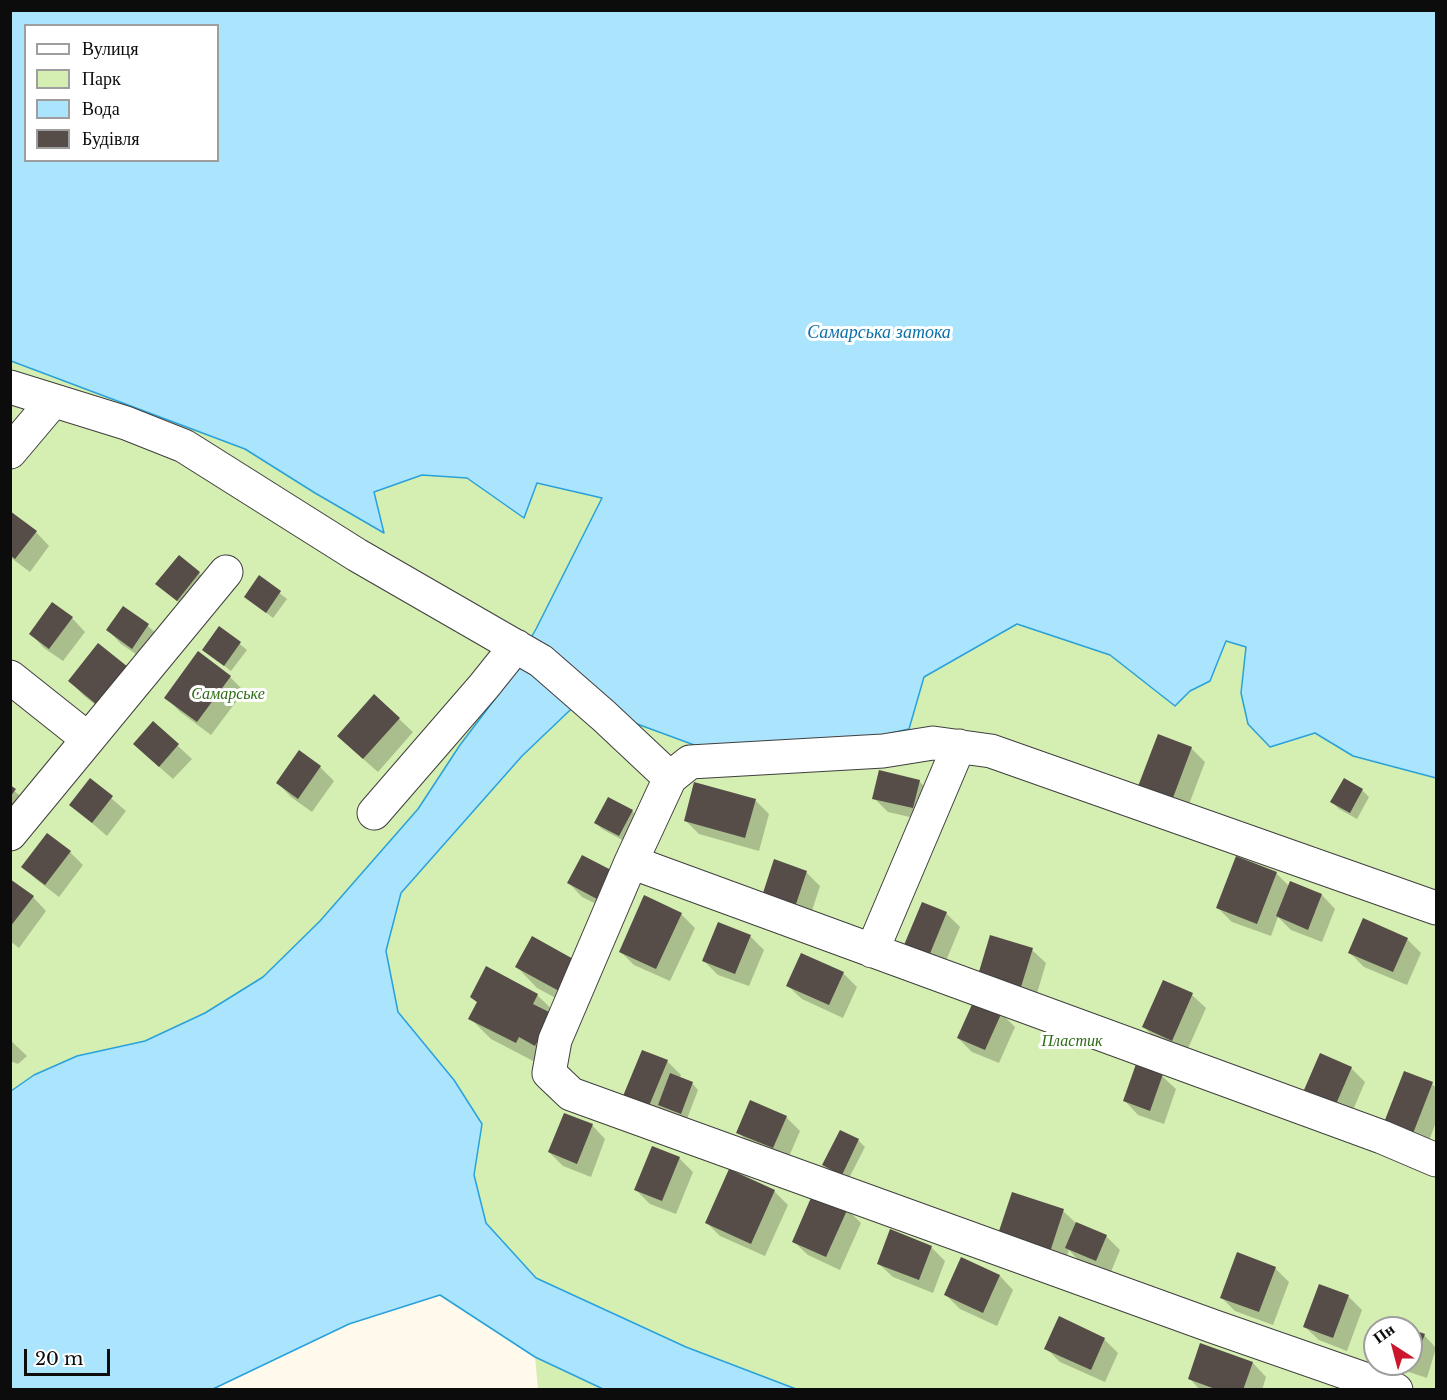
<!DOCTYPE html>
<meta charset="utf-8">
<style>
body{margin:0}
#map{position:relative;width:1447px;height:1400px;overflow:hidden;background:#fffaec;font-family:"Libre Baskerville",serif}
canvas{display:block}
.frame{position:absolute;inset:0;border:12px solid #0c0c0c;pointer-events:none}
.legend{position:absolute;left:24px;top:24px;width:195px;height:138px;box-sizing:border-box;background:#fff;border:2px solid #9e9e9e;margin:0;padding:8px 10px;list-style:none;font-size:18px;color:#0c0c0c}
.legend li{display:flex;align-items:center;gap:12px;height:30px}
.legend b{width:30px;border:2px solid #9e9e9e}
.north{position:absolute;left:1363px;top:1316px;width:60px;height:60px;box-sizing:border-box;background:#fff;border:2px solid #9e9e9e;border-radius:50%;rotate:324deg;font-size:16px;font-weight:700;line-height:24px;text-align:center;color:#0c0c0c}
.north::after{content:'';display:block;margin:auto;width:21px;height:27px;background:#cb162c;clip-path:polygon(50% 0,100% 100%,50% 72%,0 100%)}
.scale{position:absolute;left:24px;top:1349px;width:86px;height:27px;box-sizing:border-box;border:3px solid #0c0c0c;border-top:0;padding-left:8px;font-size:18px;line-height:21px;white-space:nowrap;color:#0c0c0c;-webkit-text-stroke:4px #fff;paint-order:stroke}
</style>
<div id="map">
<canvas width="1447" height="1400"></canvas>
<div class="frame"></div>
<ul class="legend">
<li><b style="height:8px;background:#fff"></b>Вулиця</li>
<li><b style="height:16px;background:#d5eeb1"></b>Парк</li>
<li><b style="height:16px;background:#aae4fd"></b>Вода</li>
<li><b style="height:16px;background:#564c48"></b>Будівля</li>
</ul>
<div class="north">Пн</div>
<div class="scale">20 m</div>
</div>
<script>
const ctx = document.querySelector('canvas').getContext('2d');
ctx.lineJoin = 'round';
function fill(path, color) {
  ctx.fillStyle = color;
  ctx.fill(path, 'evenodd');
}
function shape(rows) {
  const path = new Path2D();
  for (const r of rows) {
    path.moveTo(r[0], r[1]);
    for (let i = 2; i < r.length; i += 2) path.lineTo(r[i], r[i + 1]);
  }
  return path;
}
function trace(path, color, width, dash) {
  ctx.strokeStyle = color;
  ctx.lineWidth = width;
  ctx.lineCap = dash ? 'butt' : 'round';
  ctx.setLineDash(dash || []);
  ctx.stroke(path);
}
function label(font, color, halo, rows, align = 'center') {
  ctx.font = font + ' "Libre Baskerville",serif';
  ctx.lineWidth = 6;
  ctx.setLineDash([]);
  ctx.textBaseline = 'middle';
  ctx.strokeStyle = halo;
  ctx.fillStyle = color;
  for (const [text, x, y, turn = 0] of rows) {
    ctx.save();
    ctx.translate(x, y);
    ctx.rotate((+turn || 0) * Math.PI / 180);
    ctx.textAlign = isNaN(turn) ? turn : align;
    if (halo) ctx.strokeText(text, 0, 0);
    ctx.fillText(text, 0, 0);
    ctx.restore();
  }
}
fill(shape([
 [10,361,245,449,315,493,384,532,374,492,422,475,467,478,524,518,537,483,602,498,536,629,501,691,460,745,418,809,320,921,263,977,205,1013,145,1041,77,1056,34,1075,11,1091],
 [1017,624,1110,655,1175,706,1190,691,1210,681,1226,641,1246,647,1241,693,1248,724,1315,733,1353,756,1436,778,1436,1389,796,1389,686,1347,536,1278,486,1223,474,1175,482,1124,454,1080,398,1012,386,951,401,893,522,756,589,692,909,729,924,677],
 [1375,1328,1411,1328,1411,1364,1375,1364],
 [535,1357,591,1383,603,1389,538,1389]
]), '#d5eeb1');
const water = shape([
 [10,11,1436,11,1436,778,1353,756,1315,733,1270,747,1248,724,1241,693,1246,647,1226,641,1210,681,1190,691,1175,706,1110,655,1017,624,924,677,909,729,796,755,697,746,629,721,589,692,522,756,401,893,386,951,398,1012,454,1080,482,1124,474,1175,486,1223,536,1278,686,1347,796,1389,603,1389,535,1357,440,1295,349,1324,213,1389,11,1389,11,1091,34,1075,77,1056,145,1041,205,1013,263,977,320,921,418,809,460,745,501,691,536,629,602,498,537,483,524,518,467,478,422,475,374,492,384,533,315,493,245,449,11,361,10,11],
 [26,26,218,26,218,160,26,160,26,26]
]);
fill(water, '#aae4fd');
trace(water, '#29a1db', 1.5);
fill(shape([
 [10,513,36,532,49,546,30,572,10,557],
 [199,573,213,586,192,614,157,584],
 [259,577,287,599,273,618,246,597],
 [124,608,148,626,162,639,146,661,121,644,108,630],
 [72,618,85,632,63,661,44,648,31,634],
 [220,628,247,650,231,671,204,650],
 [198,653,230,677,244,691,211,735,179,711,166,697],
 [70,681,117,722,83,695],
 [399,719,413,732,378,772,353,750],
 [153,723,192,759,173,779,148,757],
 [1191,748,1205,762,1185,815,1153,803],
 [320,767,334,781,312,812,291,797,278,783],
 [90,780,126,811,107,836,71,805],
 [1345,780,1362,790,1369,797,1357,819,1339,809,1332,802],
 [919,781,933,795,927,821,888,812,874,798],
 [10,787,29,804,10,829],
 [755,800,769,814,759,851,699,834,685,820],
 [632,811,639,818,626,842,602,829,596,823],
 [70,852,83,865,59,897,37,880,23,866],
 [582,857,611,911,582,897,569,883],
 [806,872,820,886,809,920,777,909],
 [1276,873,1290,887,1291,883,1322,895,1335,909,1322,942,1291,930,1278,917,1271,936,1232,922,1218,908],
 [10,881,33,897,46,911,19,948,10,941],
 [946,913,960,927,943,968,919,958],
 [681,914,695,928,670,981,634,965,620,951],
 [750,936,764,950,749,986,718,975,704,961],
 [1407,939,1421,953,1407,985,1364,967,1350,953],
 [1032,950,1046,963,1035,1000,993,988],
 [574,961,580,1011,537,988,517,967],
 [843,973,857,987,843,1018,802,999,788,986],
 [1164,982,1192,995,1206,1008,1186,1053,1158,1041,1144,1027],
 [537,995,558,1015,537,1063,491,1039,470,1018,478,1003,472,997],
 [1001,1013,1015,1027,999,1063,972,1052,958,1038],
 [10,1040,27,1056,18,1064,10,1061],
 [667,1061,681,1075,679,1079,692,1083,698,1090,687,1119,638,1109],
 [1351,1068,1365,1082,1350,1117,1320,1104,1306,1090],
 [1162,1076,1176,1089,1164,1124,1138,1115,1125,1101],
 [1432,1084,1436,1088,1436,1122,1426,1149,1399,1139],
 [786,1117,800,1131,787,1161,752,1146,738,1132],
 [592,1125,605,1139,591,1177,563,1166,549,1152],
 [840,1132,859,1141,865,1147,848,1180,830,1171,824,1165],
 [679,1158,693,1172,676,1214,650,1204,636,1190],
 [774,1191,788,1205,765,1256,720,1236,707,1223],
 [847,1209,861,1223,840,1270,808,1255,794,1242],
 [1063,1211,1076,1223,1106,1236,1120,1250,1110,1274,1080,1262,1069,1250,1064,1264,1013,1247],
 [931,1247,945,1261,933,1293,893,1277,879,1264],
 [962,1259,1000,1276,1013,1290,997,1326,960,1309,946,1295],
 [1275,1268,1289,1282,1273,1325,1235,1311,1221,1297],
 [1348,1296,1362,1310,1347,1351,1319,1340,1305,1327],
 [1411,1330,1424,1335,1436,1348,1427,1378,1403,1370,1398,1364,1411,1364],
 [1104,1339,1118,1353,1105,1382,1060,1362,1046,1348],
 [1253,1363,1266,1377,1262,1390,1200,1390,1190,1379]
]), '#0003');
fill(shape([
 [10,511,37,531,15,559,10,555],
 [179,555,200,572,177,601,155,584],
 [259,575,281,591,266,613,244,597],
 [52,602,73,617,49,649,29,634],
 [123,606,149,624,132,649,106,630],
 [219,626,241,642,224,666,202,650],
 [98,643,133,671,102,709,68,681],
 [198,651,231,676,197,722,164,698],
 [374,694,400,718,363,759,337,736],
 [153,721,179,744,159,767,133,744],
 [1158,734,1192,747,1171,803,1137,789],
 [299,750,321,766,298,799,276,783],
 [879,770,920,780,913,808,872,799],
 [90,778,113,796,92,823,69,805],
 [1344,778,1363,789,1350,813,1330,802],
 [694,782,756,799,745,838,684,821],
 [10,785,16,789,10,797],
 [608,797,633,810,619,836,594,823],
 [47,833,71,851,45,885,21,867],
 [582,855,611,870,597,899,567,883],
 [1236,856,1277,872,1257,924,1216,908],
 [774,859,807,871,795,907,762,896],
 [10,879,34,896,10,927],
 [1290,881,1322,894,1308,930,1276,916],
 [644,895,682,913,656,969,619,952],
 [922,902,947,912,929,956,904,945],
 [1363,918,1408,938,1393,972,1348,953],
 [718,922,751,935,735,974,702,961],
 [990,935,1033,948,1021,987,978,975],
 [532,936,575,960,559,991,515,967],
 [801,953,844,972,829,1005,786,986],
 [486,966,538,994,533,1004,551,1013,535,1046,519,1037,516,1043,468,1019,477,1002,470,997],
 [1163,980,1193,993,1172,1041,1142,1027],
 [974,1000,1002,1012,985,1050,957,1038],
 [642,1050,668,1060,649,1106,623,1096],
 [1320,1053,1352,1067,1336,1104,1304,1090],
 [1136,1064,1163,1074,1150,1111,1123,1101],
 [1404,1071,1433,1082,1412,1136,1383,1125],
 [670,1073,693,1082,681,1114,658,1105],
 [750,1100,787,1116,773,1148,736,1133],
 [564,1113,593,1124,577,1164,548,1152],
 [840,1130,859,1139,842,1175,822,1165],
 [652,1146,680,1157,662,1201,634,1190],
 [729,1169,775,1190,751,1244,705,1223],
 [1012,1192,1064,1209,1050,1252,998,1234],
 [813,1193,848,1208,826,1257,792,1242],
 [1076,1222,1107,1235,1096,1261,1065,1248],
 [890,1229,932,1246,919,1280,877,1264],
 [1237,1252,1276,1267,1259,1312,1220,1298],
 [961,1257,1000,1275,983,1313,944,1295],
 [1319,1284,1349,1295,1333,1338,1303,1327],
 [1059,1316,1105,1338,1091,1370,1044,1349],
 [1411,1329,1425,1334,1413,1365,1411,1365],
 [1200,1343,1253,1362,1243,1390,1218,1390,1188,1379]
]), '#564c48');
const minor = shape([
 [10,387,126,423,184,446,357,555,541,661,604,716,670,778,631,862,555,1040,549,1073,571,1094,1215,1327,1396,1390],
 [10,452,53,401],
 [10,677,88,739],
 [670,778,690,762,883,751,933,743,991,751,1436,908],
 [374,813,484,686,516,646],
 [10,834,226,572],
 [631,862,1382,1137,1436,1160],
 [872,951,959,746]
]);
trace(minor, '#3f3f3f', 35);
trace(minor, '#fff', 33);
label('italic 16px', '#2e6b16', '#fff', [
 ["Самарське",228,694],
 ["Пластик",1072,1041]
]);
label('italic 18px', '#0970ab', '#fff', [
 ["Самарська затока",879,333]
]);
</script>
